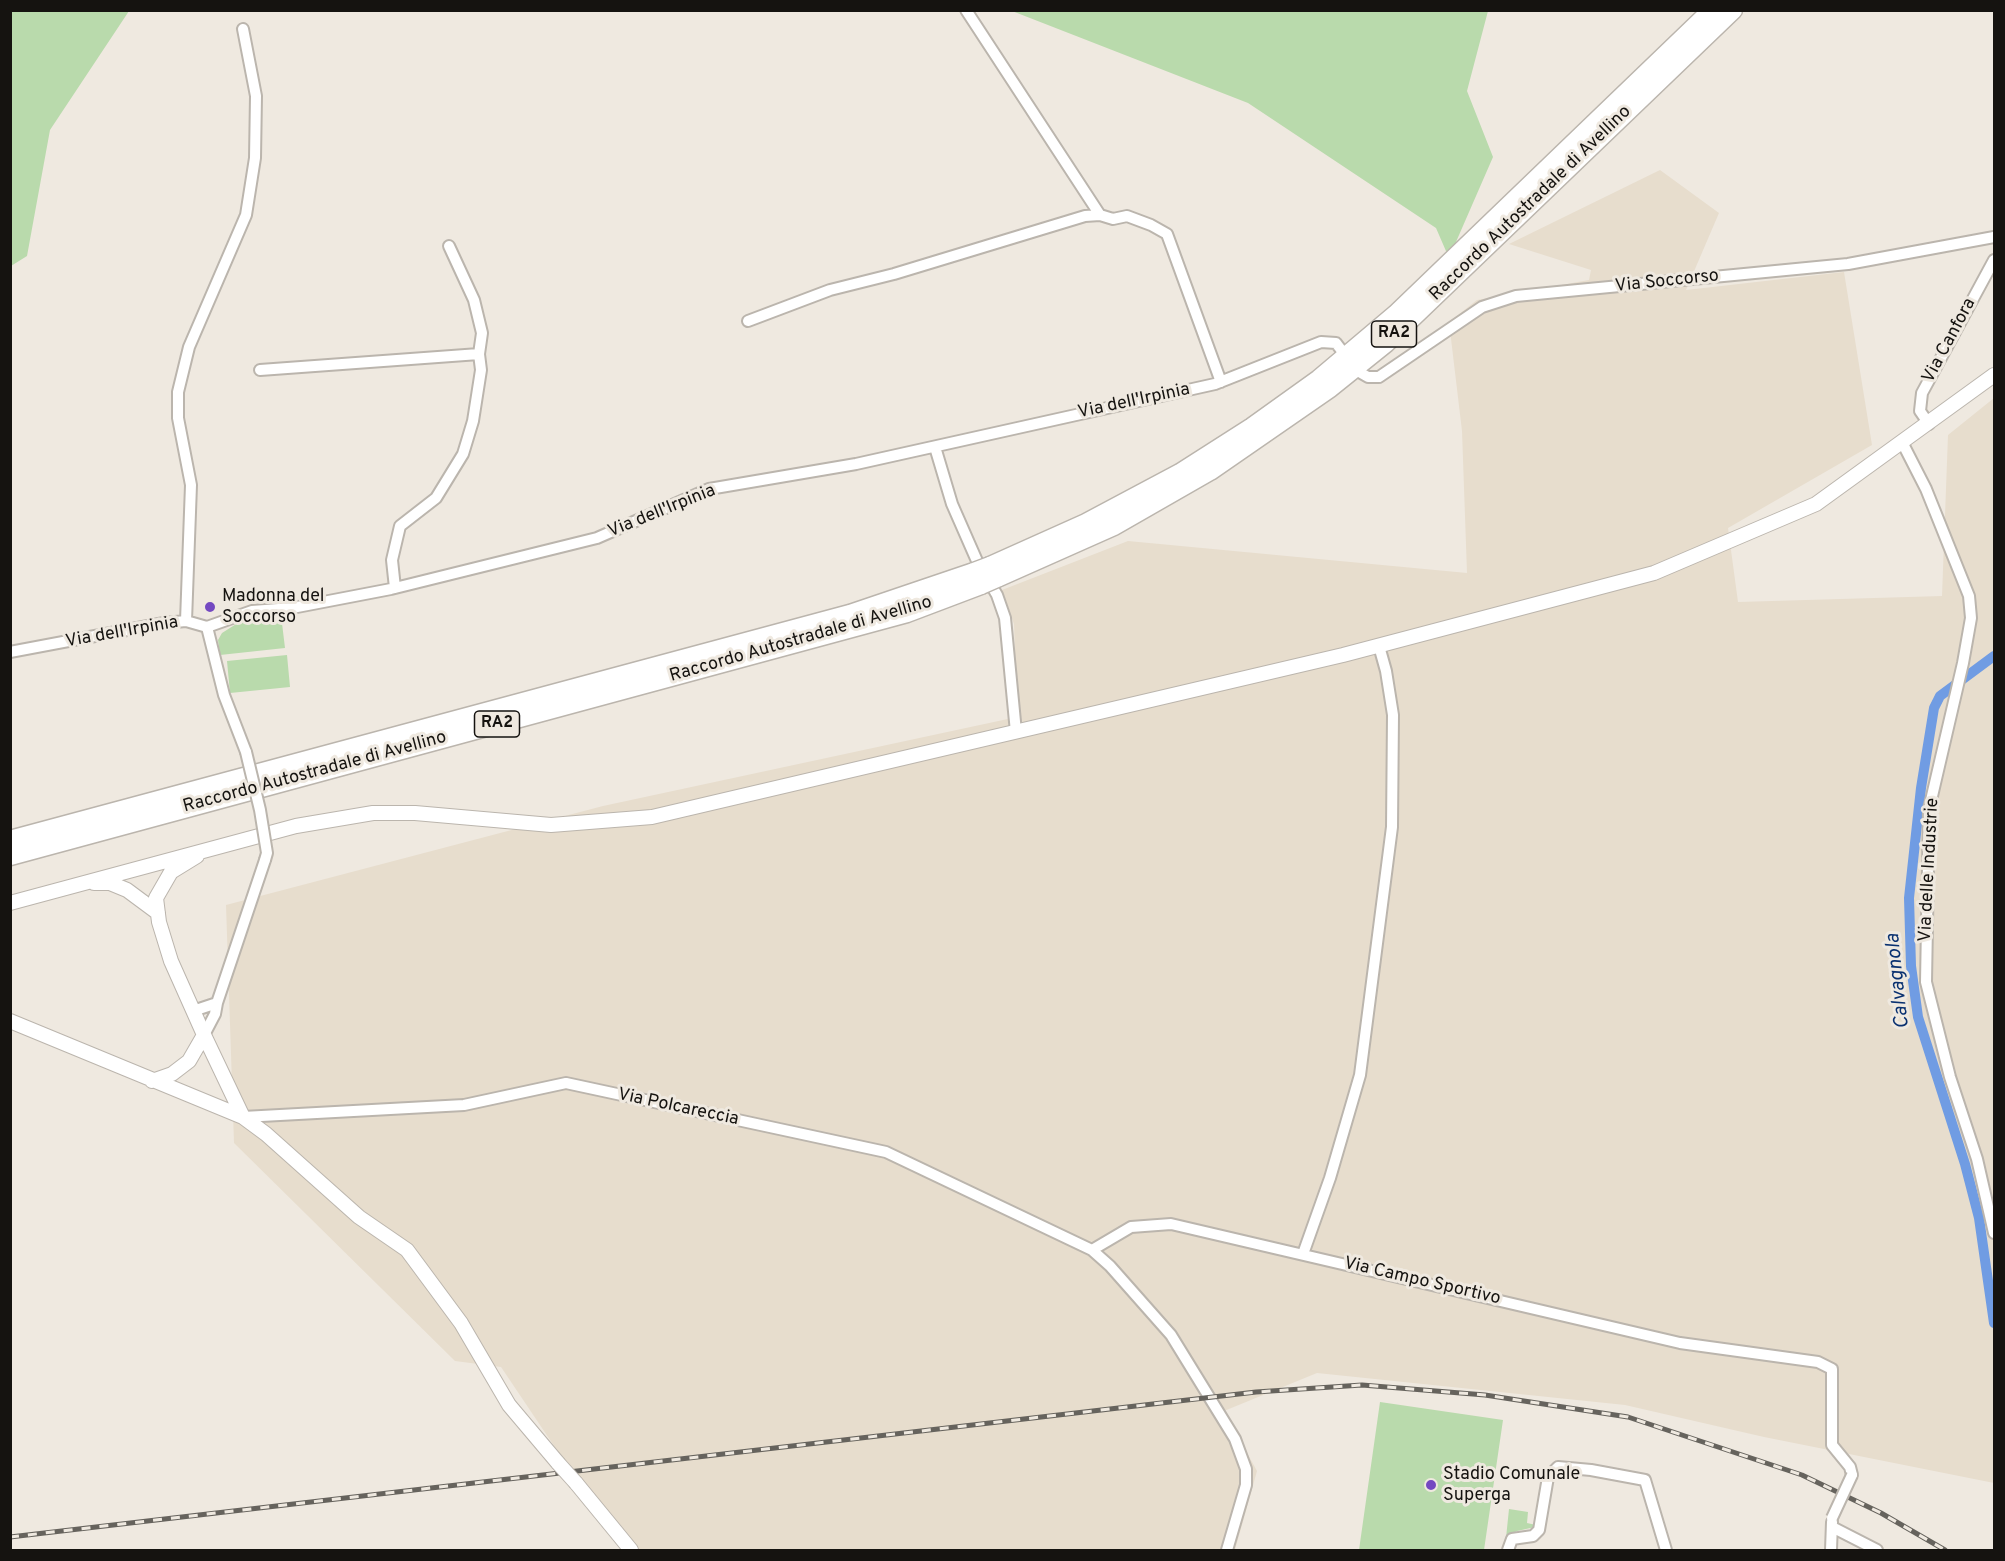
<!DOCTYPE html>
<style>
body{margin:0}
#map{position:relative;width:2005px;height:1561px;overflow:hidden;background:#efe9e0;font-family:Overpass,sans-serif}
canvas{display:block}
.frame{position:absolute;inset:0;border:12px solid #151310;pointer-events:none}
</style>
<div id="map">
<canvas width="2005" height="1561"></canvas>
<div class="frame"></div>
</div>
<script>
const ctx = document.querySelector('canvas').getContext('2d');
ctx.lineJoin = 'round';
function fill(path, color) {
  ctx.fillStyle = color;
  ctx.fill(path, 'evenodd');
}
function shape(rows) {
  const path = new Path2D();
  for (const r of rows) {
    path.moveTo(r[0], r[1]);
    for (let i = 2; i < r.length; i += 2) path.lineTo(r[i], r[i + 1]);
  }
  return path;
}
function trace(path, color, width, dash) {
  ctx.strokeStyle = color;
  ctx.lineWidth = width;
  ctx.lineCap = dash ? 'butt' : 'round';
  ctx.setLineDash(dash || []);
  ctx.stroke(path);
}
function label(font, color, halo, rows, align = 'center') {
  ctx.font = font + ' Overpass,sans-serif';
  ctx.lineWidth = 6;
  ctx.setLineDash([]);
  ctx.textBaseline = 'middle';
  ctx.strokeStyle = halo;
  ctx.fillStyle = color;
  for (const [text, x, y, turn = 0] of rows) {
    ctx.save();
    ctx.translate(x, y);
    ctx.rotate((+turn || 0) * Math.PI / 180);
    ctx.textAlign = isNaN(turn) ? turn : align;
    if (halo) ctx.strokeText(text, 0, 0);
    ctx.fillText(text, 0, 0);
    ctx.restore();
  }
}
fill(shape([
 [1660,170,1719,213,1686,290,1844,272,1872,445,1728,528,1738,602,1942,596,1948,435,1994,398,1994,1483,1764,1437,1625,1405,1317,1373,1224,1411,1257,1471,1235,1550,624,1550,501,1367,455,1361,234,1143,226,905,603,806,1017,717,1014,624,1002,590,1128,541,1467,573,1462,431,1449,322,1477,300,1589,280,1591,270,1509,244]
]), '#e7ddcd');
fill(shape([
 [11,10,129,11,50,130,27,256,11,266],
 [1012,11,1488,11,1467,91,1493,157,1449,258,1436,228,1248,103],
 [281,615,285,648,220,655,218,640,222,633,241,621,248,617],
 [287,655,290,687,230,693,227,661],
 [1380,1402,1503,1420,1484,1550,1359,1550],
 [1509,1509,1528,1512,1527,1523,1536,1525,1535,1527,1517,1531,1506,1538]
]), '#b9daac');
trace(shape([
 [1994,656,1940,696,1934,708,1921,788,1909,898,1911,966,1918,1017,1965,1164,1979,1218,1994,1323]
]), '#709ce3', 10);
const street = shape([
 [966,10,1100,215],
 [748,321,830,290,894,274,1085,216,1100,215,1113,219,1127,216,1151,225,1167,234,1221,382],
 [260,370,479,354],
 [1361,373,1368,377,1379,377,1482,307,1516,296,1848,264,1994,237],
 [1929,424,1920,411,1922,393,1994,260],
 [1903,444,1926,489,1969,596,1971,618,1963,663,1929,809,1926,982,1950,1077,1977,1159,1994,1233],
 [935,447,952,504,977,561,997,595,1005,618,1016,732],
 [395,588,392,560,400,526,436,498,463,454,473,421,481,370,479,354,482,333,474,300,449,246],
 [186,621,191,485,178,418,178,392,189,347,246,215,255,158,256,96,243,29],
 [207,627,224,695,246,752],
 [10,652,164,623,186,621,207,627,252,611,292,608,391,589,597,538,709,489,856,464,1215,384,1321,342,1336,343,1342,351],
 [217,1003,265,860],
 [193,1011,217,1003,215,1014,204,1035],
 [243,1117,464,1105,566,1083,886,1152,1092,1250],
 [1303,1254,1330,1178,1360,1075,1392,827,1393,715,1386,671,1379,646],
 [1832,1527,1877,1550],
 [1227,1550,1246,1485,1246,1469,1235,1439,1171,1335,1110,1266,1092,1250,1131,1227,1171,1224,1680,1343,1818,1362,1832,1369,1832,1445,1850,1467,1852,1475],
 [1508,1550,1512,1539,1533,1536,1539,1530,1548,1477,1558,1467,1591,1470,1645,1480,1666,1550],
 [1831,1550,1832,1522]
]);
const secondary = shape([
 [94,883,110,883,127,890,158,913],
 [10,903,296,826,373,813,415,813,551,825,652,817,1343,655,1654,573,1816,504,1994,375],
 [10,1021,243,1117],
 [204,1035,243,1117,266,1134,359,1217,407,1250,461,1323,509,1405,558,1463],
 [152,1081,172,1074,189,1061,204,1035,171,961,159,922,156,898,171,872,197,856],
 [576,1483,631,1550]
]);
const highway = shape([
 [990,566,1086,523,1180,473,1252,427,1319,379,1396,314,1712,10],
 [997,578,1114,526,1210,471,1330,388,1386,343,1733,10],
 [10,840,850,614,974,572],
 [10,856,907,613,981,585]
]);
trace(street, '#bbb5ad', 14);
trace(secondary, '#bbb5ad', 16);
trace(highway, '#bbb5ad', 21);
trace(street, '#fff', 10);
trace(secondary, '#fff', 14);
trace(highway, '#fff', 18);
const rail = shape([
 [10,1537,1256,1392,1362,1385,1485,1395,1628,1417,1802,1475,1881,1513,1945,1550]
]);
trace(rail, '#66635d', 5);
trace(rail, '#efe9e0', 3, [9]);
const streetBridge = shape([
 [246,752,260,810,267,853,265,860],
 [1832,1518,1852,1475]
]);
const secondaryBridge = shape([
 [558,1463,576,1483]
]);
const highwayBridge = shape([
 [974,572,990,566],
 [981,585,997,578]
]);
trace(streetBridge, '#bbb5ad', 14, []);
trace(secondaryBridge, '#bbb5ad', 16, []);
trace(highwayBridge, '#bbb5ad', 21, []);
trace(streetBridge, '#fff', 10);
trace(secondaryBridge, '#fff', 14);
trace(highwayBridge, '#fff', 18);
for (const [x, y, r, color] of [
 [210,607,6,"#7449c1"],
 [1431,1485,6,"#7449c1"]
]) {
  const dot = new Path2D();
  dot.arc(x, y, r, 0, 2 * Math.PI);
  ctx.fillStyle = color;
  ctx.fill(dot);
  trace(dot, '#efe9e0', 2);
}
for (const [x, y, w] of [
 [1394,334,45],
 [497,724,45]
]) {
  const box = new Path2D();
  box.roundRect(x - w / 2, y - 13, w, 26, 4.5);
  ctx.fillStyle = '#efe9e0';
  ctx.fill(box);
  trace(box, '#151310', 1.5);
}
label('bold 16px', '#151310', null, [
 ["RA2",1394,334],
 ["RA2",497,724]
]);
label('18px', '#151310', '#efe9e0', [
 ["Raccordo Autostradale di Avellino",1531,204,-44],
 ["Via Soccorso",1667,282,-6],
 ["Via Canfora",1950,341,-62],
 ["Via dell'Irpinia",1134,402,-12],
 ["Via dell'Irpinia",662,512,-22],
 ["Via dell'Irpinia",122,633,-10],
 ["Raccordo Autostradale di Avellino",801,640,-16],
 ["Raccordo Autostradale di Avellino",315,773,-15],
 ["Via delle Industrie",1930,870,-87],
 ["Via Polcareccia",678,1108,12],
 ["Via Campo Sportivo",1422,1282,13]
]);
label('18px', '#151310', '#efe9e0', [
 ["Madonna del",222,597],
 ["Soccorso",222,618],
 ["Stadio Comunale",1443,1475],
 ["Superga",1443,1496]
], 'left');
label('italic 20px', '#0a3170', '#efe9e0', [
 ["Calvagnola",1899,981,-96]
]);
</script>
